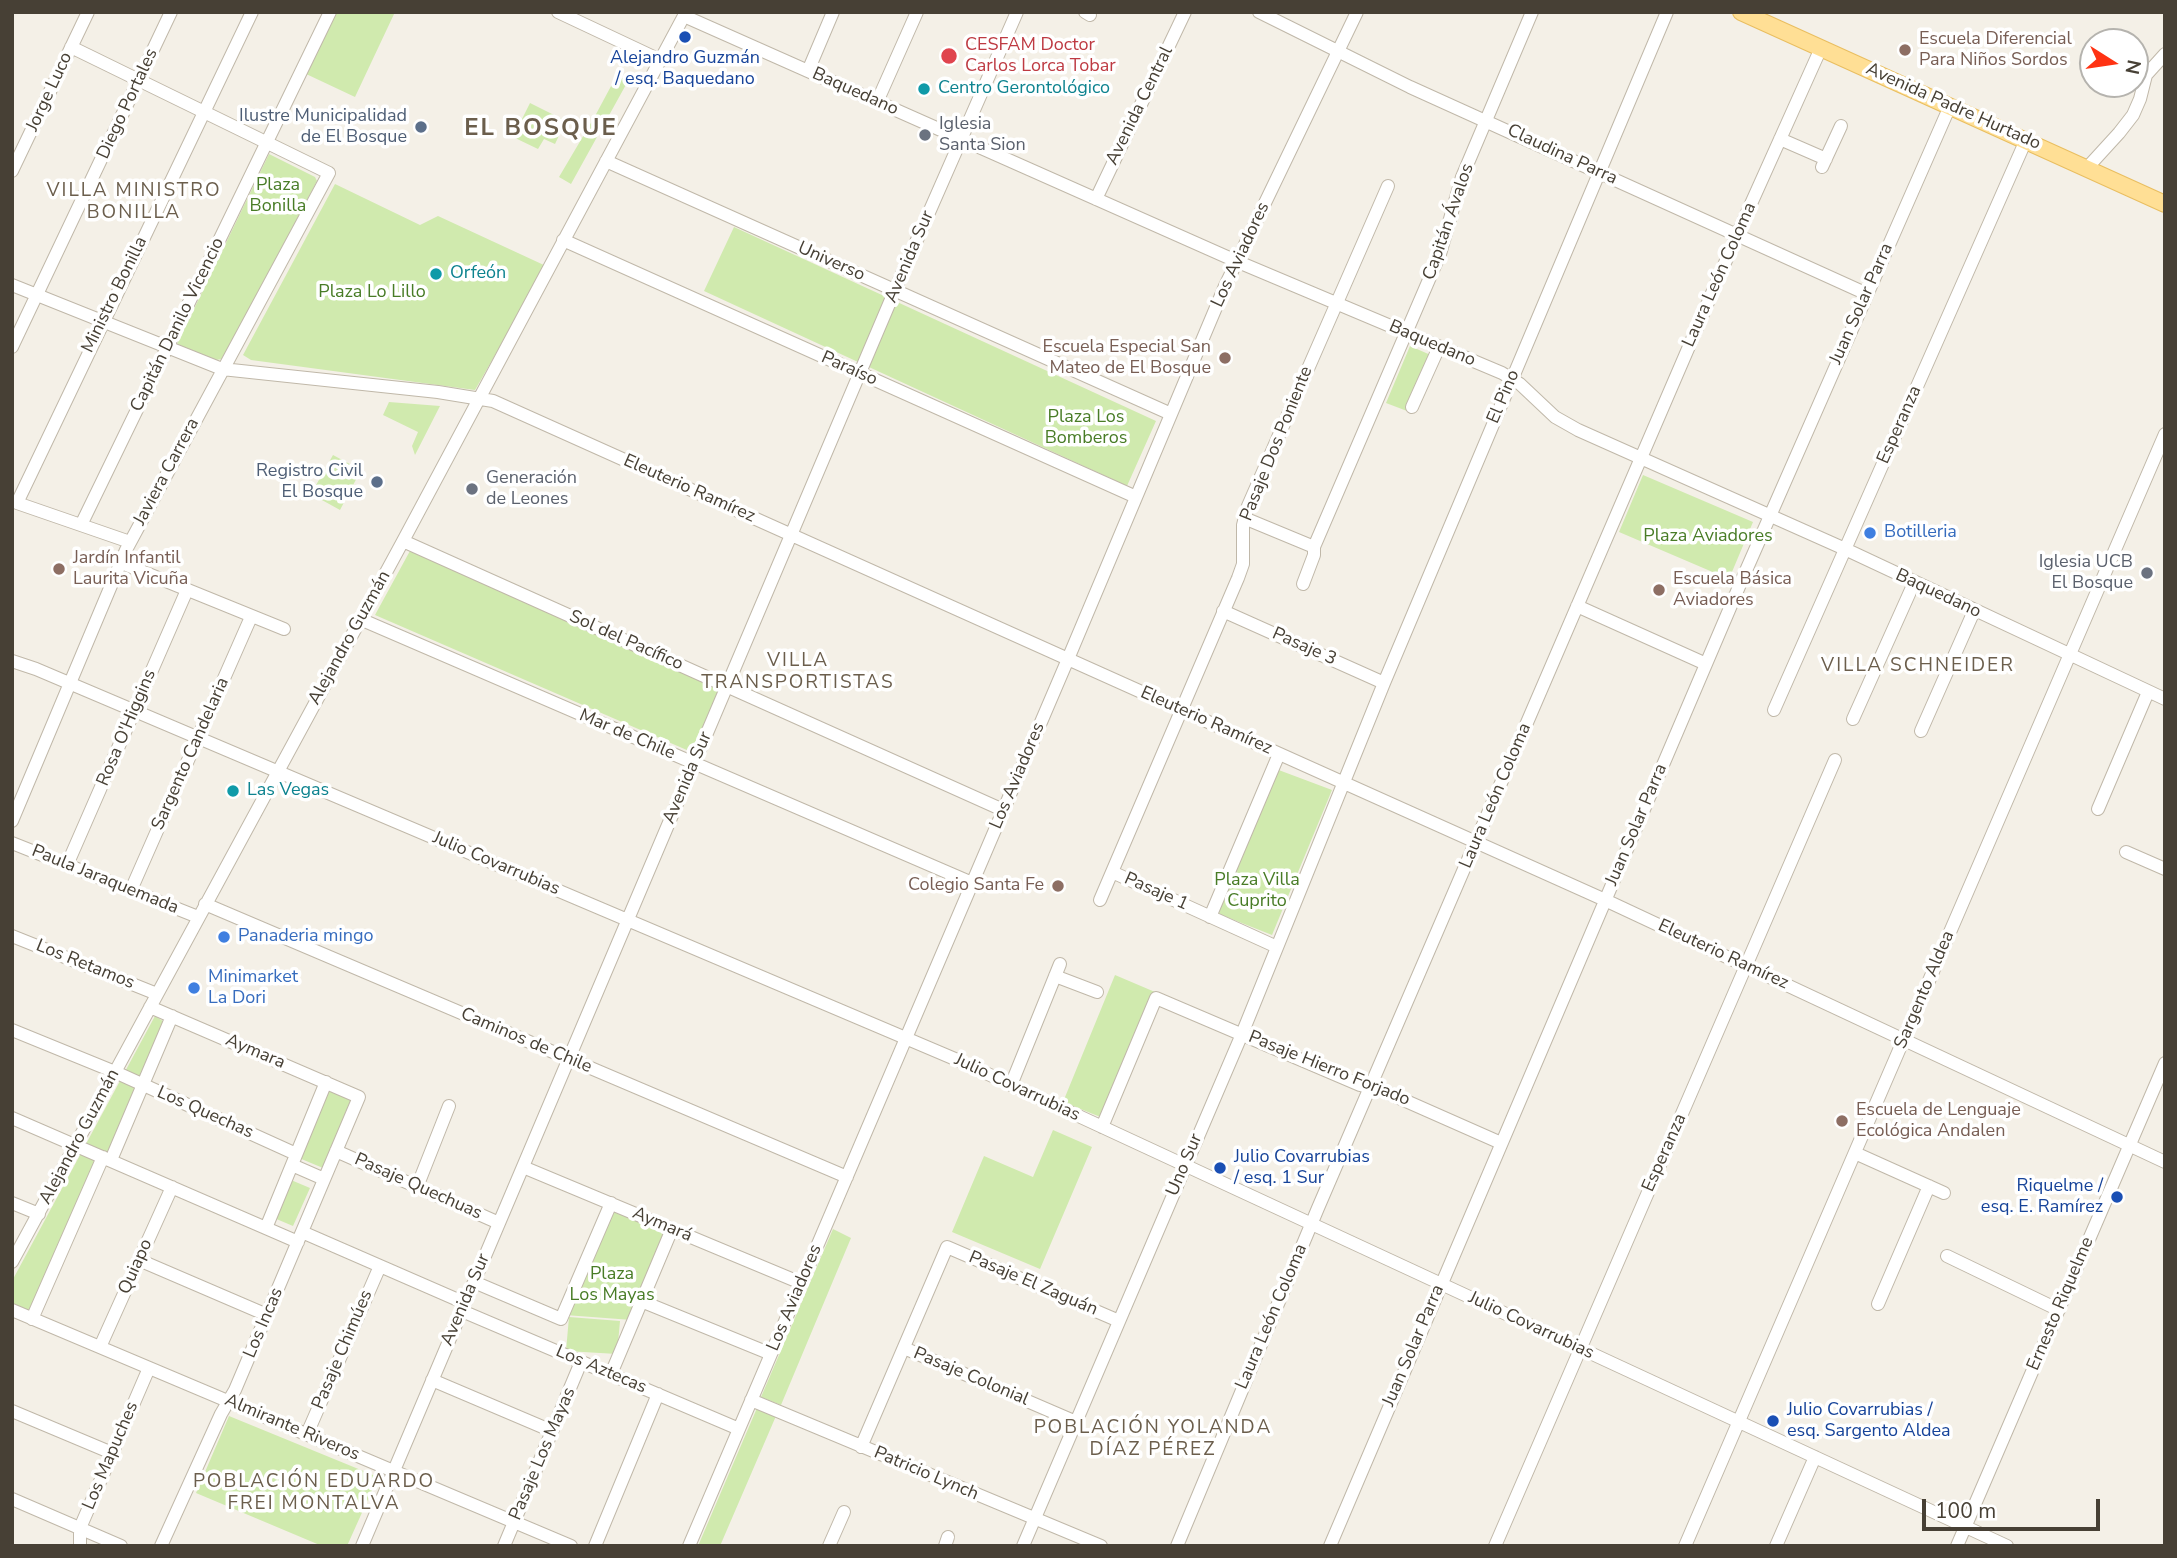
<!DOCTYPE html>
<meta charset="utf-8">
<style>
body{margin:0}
#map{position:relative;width:2177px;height:1558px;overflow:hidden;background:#f4f0e7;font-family:"Nunito Sans",sans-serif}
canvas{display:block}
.frame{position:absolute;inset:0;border:14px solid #474035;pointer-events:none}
.north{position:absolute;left:2079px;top:28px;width:70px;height:70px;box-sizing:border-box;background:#fff;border:2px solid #b5b3ae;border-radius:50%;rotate:102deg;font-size:19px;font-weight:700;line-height:28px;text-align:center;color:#474035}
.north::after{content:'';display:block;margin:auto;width:24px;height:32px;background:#ff3313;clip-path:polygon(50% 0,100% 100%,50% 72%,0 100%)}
.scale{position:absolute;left:1922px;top:1499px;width:178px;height:32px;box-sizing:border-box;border:4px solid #474035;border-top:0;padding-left:9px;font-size:21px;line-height:24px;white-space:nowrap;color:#474035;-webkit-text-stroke:5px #fff;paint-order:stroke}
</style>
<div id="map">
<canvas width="2177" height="1558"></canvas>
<div class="frame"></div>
<div class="north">N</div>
<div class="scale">100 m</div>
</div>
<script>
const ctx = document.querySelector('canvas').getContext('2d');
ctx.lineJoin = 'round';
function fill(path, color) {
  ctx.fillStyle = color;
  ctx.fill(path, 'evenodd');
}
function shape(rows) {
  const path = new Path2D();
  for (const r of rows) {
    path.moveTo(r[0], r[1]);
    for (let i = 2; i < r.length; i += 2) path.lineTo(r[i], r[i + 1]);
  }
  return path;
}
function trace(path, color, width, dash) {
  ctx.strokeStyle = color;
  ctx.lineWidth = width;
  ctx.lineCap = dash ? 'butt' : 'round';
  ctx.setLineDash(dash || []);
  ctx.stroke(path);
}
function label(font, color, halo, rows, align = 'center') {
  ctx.font = font + ' "Nunito Sans",sans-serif';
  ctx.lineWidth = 7;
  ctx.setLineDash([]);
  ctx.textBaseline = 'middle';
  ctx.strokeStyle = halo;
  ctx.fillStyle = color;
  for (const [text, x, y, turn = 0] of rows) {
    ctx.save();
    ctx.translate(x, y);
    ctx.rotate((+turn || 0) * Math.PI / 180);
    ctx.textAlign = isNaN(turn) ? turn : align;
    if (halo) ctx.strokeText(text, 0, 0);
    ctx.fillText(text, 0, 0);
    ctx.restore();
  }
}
fill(shape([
 [333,12,395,12,355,97,304,73],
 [617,75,628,81,571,184,559,177,595,116],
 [530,103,566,121,555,144,544,139,538,149,513,137],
 [269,154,315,177,317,181,225,355,222,359,216,360,177,344],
 [335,184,420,225,438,216,546,266,475,390,251,360,243,355],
 [734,227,1156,421,1127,486,704,291],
 [1410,346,1433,356,1407,411,1386,403],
 [389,402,440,406,415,455,412,446,418,432,383,415],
 [333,455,361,470,340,510,311,494],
 [1643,475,1753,522,1729,579,1619,532],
 [411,549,724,689,696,754,375,615],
 [1276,769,1332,790,1272,935,1219,914,1223,894],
 [1115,975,1155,992,1103,1118,1063,1102],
 [155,1016,166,1023,110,1155,31,1313,18,1307,12,1318,12,1281],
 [328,1089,351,1099,323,1168,299,1158],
 [1053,1130,1092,1147,1040,1269,952,1232,984,1156,1033,1177],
 [291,1180,310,1188,293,1226,274,1218],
 [612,1206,669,1230,632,1320,565,1315],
 [833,1229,851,1238,781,1405,761,1397],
 [569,1317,620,1321,617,1354,566,1351],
 [757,1408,776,1416,720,1546,698,1546],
 [229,1416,378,1477,347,1546,322,1546,196,1493]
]), '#d0eaae');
const minor = shape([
 [558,12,660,60],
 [1085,12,1090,15],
 [1259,12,1410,87,1867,294],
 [684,16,1236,261,1502,373,1520,384,1555,417,1578,430,1845,549,2165,699],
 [808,71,833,12],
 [877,102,917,12],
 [1780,139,1826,159],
 [606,161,1171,414],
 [1822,167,1841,126],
 [2087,168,2119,133,2133,115,2140,99,2146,75,2165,54],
 [12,171,88,12],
 [1096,199,1185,12],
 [563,240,1136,497],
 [12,285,222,369,438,392,493,401,1605,900,2165,1162],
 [12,347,171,12],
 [1412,407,1439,347],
 [1244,518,1314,547],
 [81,525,330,12],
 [403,541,1003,810],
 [130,542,17,503,252,12],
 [119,562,284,629],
 [1303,584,1314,555,1314,547,1440,254,1462,177,1532,12],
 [1577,606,1706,664],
 [1223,611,1384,683],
 [360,619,972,883],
 [12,661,36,669,962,1062,2007,1546],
 [1774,710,2026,140],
 [1853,719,1914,583],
 [1921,731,1974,611],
 [2098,809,2148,692],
 [12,821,126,550,329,173,71,47],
 [12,843,198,917],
 [2126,852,2165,869],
 [67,865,187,590],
 [1112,872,1277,947],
 [131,890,251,617],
 [1100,900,1238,578,1243,564,1243,525,1248,506,1388,186],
 [205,904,847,1177],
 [1210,917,1279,754],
 [12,936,157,994],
 [1055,976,1097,992],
 [150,1007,359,1097,235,1390,221,1414,161,1546],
 [12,1030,115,1072,296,1154],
 [1011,1085,1060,964],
 [12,1118,298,1242],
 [1102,1127,1156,998,1360,1085,1381,1090,1501,1143],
 [336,1151,499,1223],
 [1855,1153,1944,1193],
 [111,1160,172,1016],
 [292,1165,324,1179],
 [523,1167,801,1283],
 [417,1187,449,1106],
 [12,1203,39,1214],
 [266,1228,326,1082],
 [302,1232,465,1303],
 [1947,1256,2059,1310],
 [139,1260,267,1315],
 [12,1262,403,541,686,12],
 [474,1282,561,1319,611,1203],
 [641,1301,771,1354],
 [1878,1304,1929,1186],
 [12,1310,571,1546],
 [462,1311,739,1429],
 [32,1319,103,1157],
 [100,1347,172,1187],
 [904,1348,1076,1422],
 [611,1374,672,1229],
 [432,1380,552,1431],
 [751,1400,1101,1546],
 [12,1411,112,1453],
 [307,1434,380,1266],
 [861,1447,947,1247,1119,1321],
 [12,1499,121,1546],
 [80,1546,80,1528,149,1368],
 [362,1546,895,290,1017,12],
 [504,1546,581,1362],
 [595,1546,658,1394],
 [689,1546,1068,659,1225,286,1357,12],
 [829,1546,844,1512],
 [945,1546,948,1537],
 [1023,1546,1242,1034,1384,683,1667,12],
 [1177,1546,1318,1208,1737,235,1821,48],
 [1330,1546,1741,582,1950,106],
 [1495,1546,1835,760],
 [1685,1546,2165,434],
 [1776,1546,1815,1457],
 [1957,1546,2165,1063]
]);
const major = shape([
 [1741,12,2165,204]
]);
trace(minor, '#c0b8a9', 14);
trace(major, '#e9be60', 18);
trace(minor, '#fff', 12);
trace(major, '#ffdf95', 16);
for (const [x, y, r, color] of [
 [685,37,7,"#1a4fb4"],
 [1905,50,7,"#8d6e63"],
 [949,56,9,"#e0444e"],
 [924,89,7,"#0f9aa8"],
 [421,127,7,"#5c6f8a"],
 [925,135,7,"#6b7280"],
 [436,274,7,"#0f9aa8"],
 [1225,358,7,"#8d6e63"],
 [377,482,7,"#5c6f8a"],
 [472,489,7,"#6b7280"],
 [1870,533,7,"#3f7fe0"],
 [59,569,7,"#8d6e63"],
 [2147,573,7,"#6b7280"],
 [1659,590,7,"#8d6e63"],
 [233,791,7,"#0f9aa8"],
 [1058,886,7,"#8d6e63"],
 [224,937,7,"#3f7fe0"],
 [194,988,7,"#3f7fe0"],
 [1842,1121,7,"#8d6e63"],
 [1220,1168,7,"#1a4fb4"],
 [2117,1197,7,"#1a4fb4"],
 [1773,1421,7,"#1a4fb4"]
]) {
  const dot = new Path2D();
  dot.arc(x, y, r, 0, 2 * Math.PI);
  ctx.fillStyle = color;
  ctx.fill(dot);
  trace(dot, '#fff', 2.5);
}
label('18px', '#785e54', '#fff', [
 ["Escuela Diferencial",1919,40],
 ["Para Niños Sordos",1919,61],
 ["Escuela Especial San",1211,348,"right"],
 ["Mateo de El Bosque",1211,369,"right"],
 ["Jardín Infantil",73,559],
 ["Laurita Vicuña",73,580],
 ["Escuela Básica",1673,580],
 ["Aviadores",1673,601],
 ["Colegio Santa Fe",1044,886,"right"],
 ["Escuela de Lenguaje",1856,1111],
 ["Ecológica Andalen",1856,1132]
], 'left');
label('18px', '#be3a42', '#fff', [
 ["CESFAM Doctor",965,46],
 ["Carlos Lorca Tobar",965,67]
], 'left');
label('18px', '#164399', '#fff', [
 ["Alejandro Guzmán",685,59,"center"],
 ["/ esq. Baquedano",685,80,"center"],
 ["Julio Covarrubias",1234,1158],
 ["/ esq. 1 Sur",1234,1179],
 ["Riquelme /",2103,1187,"right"],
 ["esq. E. Ramírez",2103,1208,"right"],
 ["Julio Covarrubias /",1787,1411],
 ["esq. Sargento Aldea",1787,1432]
], 'left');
label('18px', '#0d838f', '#fff', [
 ["Centro Gerontológico",938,89],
 ["Orfeón",450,274],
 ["Las Vegas",247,791]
], 'left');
label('18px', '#474035', '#fff', [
 ["Jorge Luco",50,92,-65],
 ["Baquedano",855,92,24],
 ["Diego Portales",128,104,-65],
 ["Avenida Central",1140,106,-64],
 ["Avenida Padre Hurtado",1953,107,24],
 ["Claudina Parra",1562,155,25],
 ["Capitán Ávalos",1449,222,-71],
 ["Los Aviadores",1241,255,-65],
 ["Avenida Sur",910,257,-67],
 ["Universo",831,262,24],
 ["Laura León Coloma",1720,275,-66],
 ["Ministro Bonilla",115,295,-64],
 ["Juan Solar Parra",1862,304,-66],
 ["Capitán Danilo Vicencio",178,325,-64],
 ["Baquedano",1432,344,23],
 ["Paraíso",849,369,24],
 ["El Pino",1504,397,-67],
 ["Esperanza",1900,425,-66],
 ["Pasaje Dos Poniente",1277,444,-68],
 ["Javiera Carrera",167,472,-62],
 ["Eleuterio Ramírez",689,489,24],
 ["Baquedano",1938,594,25],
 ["Alejandro Guzmán",350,638,-61],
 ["Sol del Pacífico",626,641,24],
 ["Pasaje 3",1304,647,24],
 ["Eleuterio Ramírez",1206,721,24],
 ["Rosa O'Higgins",127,728,-67],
 ["Mar de Chile",627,735,23],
 ["Sargento Candelaria",191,754,-66],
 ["Los Aviadores",1018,776,-67],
 ["Avenida Sur",688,778,-67],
 ["Laura León Coloma",1496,796,-67],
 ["Juan Solar Parra",1637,825,-67],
 ["Julio Covarrubias",496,864,23],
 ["Paula Jaraquemada",105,880,22],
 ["Pasaje 1",1156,892,24],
 ["Eleuterio Ramírez",1723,955,25],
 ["Los Retamos",85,965,22],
 ["Sargento Aldea",1925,990,-67],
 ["Caminos de Chile",526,1041,23],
 ["Aymara",255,1052,23],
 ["Pasaje Hierro Forjado",1329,1069,22],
 ["Julio Covarrubias",1017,1088,25],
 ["Los Quechas",205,1113,24],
 ["Alejandro Guzmán",80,1137,-62],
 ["Esperanza",1665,1153,-66],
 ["Uno Sur",1185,1165,-67],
 ["Pasaje Quechuas",418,1187,24],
 ["Aymará",662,1225,23],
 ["Quiapo",136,1267,-66],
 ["Pasaje El Zaguán",1033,1284,23],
 ["Los Aviadores",795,1298,-67],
 ["Avenida Sur",466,1300,-67],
 ["Ernesto Riquelme",2061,1304,-67],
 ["Laura León Coloma",1272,1317,-67],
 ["Los Incas",264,1323,-67],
 ["Julio Covarrubias",1531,1326,25],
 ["Juan Solar Parra",1414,1346,-67],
 ["Pasaje Chimúes",343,1350,-67],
 ["Los Aztecas",601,1370,23],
 ["Pasaje Colonial",971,1377,23],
 ["Almirante Riveros",292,1428,23],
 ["Pasaje Los Mayas",543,1454,-67],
 ["Los Mapuches",111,1456,-67],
 ["Patricio Lynch",926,1474,23]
]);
label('18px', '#4e5e75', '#fff', [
 ["Ilustre Municipalidad",407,117],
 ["de El Bosque",407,138],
 ["Registro Civil",363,472],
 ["El Bosque",363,493]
], 'right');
label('18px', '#5b616d', '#fff', [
 ["Iglesia",939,125],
 ["Santa Sion",939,146],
 ["Generación",486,479],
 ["de Leones",486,500],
 ["Iglesia UCB",2133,563,"right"],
 ["El Bosque",2133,584,"right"]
], 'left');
label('18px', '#487c26', '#fff', [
 ["Plaza",278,186],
 ["Bonilla",278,207],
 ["Plaza Lo Lillo",372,293],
 ["Plaza Los",1086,418],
 ["Bomberos",1086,439],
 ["Plaza Aviadores",1708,537],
 ["Plaza Villa",1257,881],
 ["Cuprito",1257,902],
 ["Plaza",612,1275],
 ["Los Mayas",612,1296]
]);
label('18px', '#366cbe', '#fff', [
 ["Botilleria",1884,533],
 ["Panaderia mingo",238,937],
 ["Minimarket",208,978],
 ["La Dori",208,999]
], 'left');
ctx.letterSpacing = '2px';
label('19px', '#6b5e4c', '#fff', [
 ["VILLA MINISTRO",134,191],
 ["BONILLA",134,213],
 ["VILLA",798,661],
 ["TRANSPORTISTAS",798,683],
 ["VILLA SCHNEIDER",1918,666],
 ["POBLACIÓN YOLANDA",1153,1428],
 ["DÍAZ PÉREZ",1153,1450],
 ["POBLACIÓN EDUARDO",314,1482],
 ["FREI MONTALVA",314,1504]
]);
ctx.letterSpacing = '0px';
ctx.letterSpacing = '2px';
label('bold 24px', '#6b5e4c', '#fff', [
 ["EL BOSQUE",541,129]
]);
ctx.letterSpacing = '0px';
</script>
